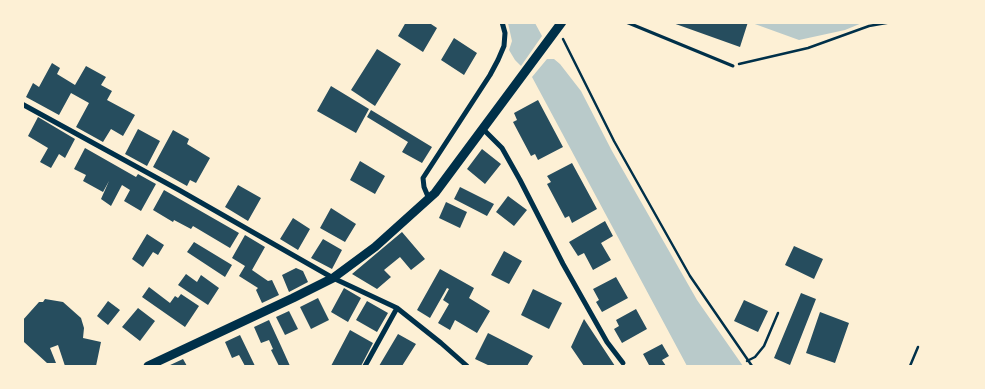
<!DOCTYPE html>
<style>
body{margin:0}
#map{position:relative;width:985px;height:389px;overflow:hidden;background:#fdf0d5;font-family:Ubuntu,sans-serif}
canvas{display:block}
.frame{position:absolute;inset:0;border:24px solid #fdf0d5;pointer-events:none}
</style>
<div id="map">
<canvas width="985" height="389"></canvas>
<div class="frame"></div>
</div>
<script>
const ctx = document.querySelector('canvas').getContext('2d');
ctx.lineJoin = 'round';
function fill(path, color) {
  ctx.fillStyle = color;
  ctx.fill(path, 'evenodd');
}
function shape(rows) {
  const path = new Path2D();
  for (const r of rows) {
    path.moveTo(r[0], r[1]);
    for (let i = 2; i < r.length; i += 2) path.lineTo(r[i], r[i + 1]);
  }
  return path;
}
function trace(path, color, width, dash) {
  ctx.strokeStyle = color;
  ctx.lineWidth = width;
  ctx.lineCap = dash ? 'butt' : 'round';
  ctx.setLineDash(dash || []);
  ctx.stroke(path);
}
fill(shape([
 [508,23,535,23,542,36,521,66,515,60,509,50,512,41],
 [752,23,752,22,862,23,845,30,799,40],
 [547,59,554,59,560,64,581,91,612,151,697,300,743,366,687,366,532,77]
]), '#b9caca');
fill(shape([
 [406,22,428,22,437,28,423,52,398,36],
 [670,22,748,22,740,47],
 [454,38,477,53,464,75,441,60],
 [377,49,401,64,375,106,351,90],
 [52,63,60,68,57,74,75,85,86,66,106,77,101,85,112,91,107,100,135,115,123,136,111,129,103,142,76,127,89,103,71,93,59,115,26,97,33,83,39,87],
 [331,86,369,109,356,133,317,111],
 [538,100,563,147,538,160,535,154,531,156,513,122,517,120,514,113],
 [371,110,432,147,422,163,402,152,408,142,367,117],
 [38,117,75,139,65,158,59,154,51,168,40,162,48,148,28,136],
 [138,129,160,141,147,166,125,154],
 [173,130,189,139,187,144,210,158,196,183,190,180,187,186,153,167],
 [85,148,136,177,138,174,156,184,141,211,124,201,130,190,122,185,111,206,101,199,109,181,103,192,83,181,86,175,74,169],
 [482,149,501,164,485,184,467,169],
 [360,161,385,176,375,194,350,180],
 [572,163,597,209,572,223,569,216,565,218,547,184,551,182,547,176],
 [238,185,261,198,248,221,225,207],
 [460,187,494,204,487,216,454,199],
 [164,190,239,233,230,248,193,226,191,229,174,220,173,222,153,210],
 [508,196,527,210,514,226,496,212],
 [446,202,467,212,460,228,439,218],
 [331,208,356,224,345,242,320,228],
 [293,218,310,229,298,250,280,239],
 [605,221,613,236,601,243,611,260,593,270,584,253,578,256,569,242],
 [402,232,425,259,411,270,400,257,384,270,391,277,377,289,352,274],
 [147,234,164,245,158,255,153,252,143,267,132,259],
 [245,235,265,247,252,270,268,281,272,280,279,295,262,303,256,290,258,288,239,276,245,266,232,258],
 [323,239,342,250,332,269,311,258],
 [194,242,232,265,225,277,187,252],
 [794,246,823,259,814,279,785,265],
 [504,251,522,261,509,284,491,275],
 [296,268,303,271,308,282,289,292,282,275],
 [440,269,474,288,469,298,490,311,477,333,455,320,450,330,438,323,449,304,443,300,449,289,447,288,430,318,417,310],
 [186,274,197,282,201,275,219,288,208,305,178,285],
 [616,277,628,298,602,312,596,302,599,300,593,289],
 [149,287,170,303,175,296,178,298,181,294,199,306,185,327,142,297],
 [344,288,361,298,348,322,331,312],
 [533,289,562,303,549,329,521,315],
 [801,293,816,299,790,365,774,358],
 [318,298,329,320,311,329,300,307],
 [45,299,63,302,81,318,84,328,83,338,101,342,96,366,65,366,58,345,50,348,56,363,47,363,24,342,22,338,22,321,39,302,43,302],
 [744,300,768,311,758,332,734,321],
 [108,301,120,310,108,325,97,316],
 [367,301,388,313,377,332,356,320],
 [138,308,155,321,140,341,122,327],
 [636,309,647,329,622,343,614,329,619,326,616,320],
 [289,311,298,329,285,335,276,317],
 [820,312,849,323,835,363,806,353],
 [584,319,615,366,584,366,571,347],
 [269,320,281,346,290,366,279,366,271,350,273,349,269,340,261,343,254,327],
 [350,330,373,343,361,366,331,366],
 [488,333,533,356,527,366,490,366,475,359],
 [398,334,416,344,402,366,379,366],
 [240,335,255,366,245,366,239,355,232,358,225,342],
 [662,344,669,356,662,360,666,366,646,366,649,365,643,354],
 [183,359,187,366,168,366]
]), '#264d5e');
trace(shape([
 [563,39,614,141,690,276,752,366],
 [739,64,808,48,869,26,892,22],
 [747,361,755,357,764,346,778,313],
 [910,366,918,347]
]), '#003049', 2.5);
trace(shape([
 [626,22,733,66]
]), '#003049', 3);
trace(shape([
 [22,104,179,190,333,278,397,308,441,343,467,366],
 [483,129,502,148,520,180,563,264,607,342,623,363],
 [429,199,424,187,423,178,490,75,498,60,504,46,505,33,502,22],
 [365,366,397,308]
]), '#003049', 5);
trace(shape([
 [148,366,293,298,333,278,375,247,435,193,562,22]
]), '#003049', 9);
</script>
